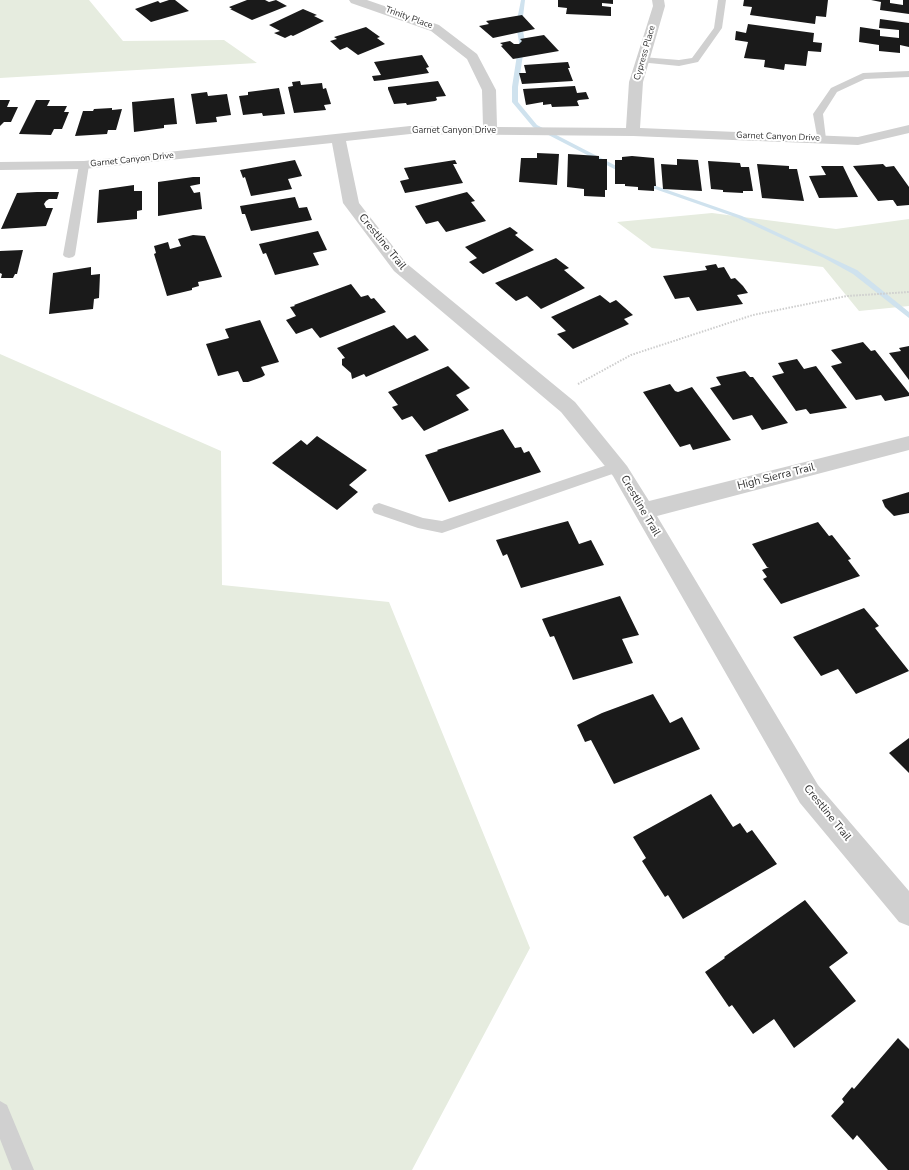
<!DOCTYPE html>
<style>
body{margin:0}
canvas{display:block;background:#fff}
</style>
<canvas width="909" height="1170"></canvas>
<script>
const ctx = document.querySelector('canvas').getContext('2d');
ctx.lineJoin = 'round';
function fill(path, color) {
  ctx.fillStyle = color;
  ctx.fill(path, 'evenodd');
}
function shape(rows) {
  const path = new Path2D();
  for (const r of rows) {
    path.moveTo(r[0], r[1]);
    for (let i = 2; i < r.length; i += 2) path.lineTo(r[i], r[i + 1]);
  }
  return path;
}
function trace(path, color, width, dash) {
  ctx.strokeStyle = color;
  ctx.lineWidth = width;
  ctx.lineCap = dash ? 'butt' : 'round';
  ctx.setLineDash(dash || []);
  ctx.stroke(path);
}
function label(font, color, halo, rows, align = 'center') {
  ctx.font = font + ' "Nunito Sans",sans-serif';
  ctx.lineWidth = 4;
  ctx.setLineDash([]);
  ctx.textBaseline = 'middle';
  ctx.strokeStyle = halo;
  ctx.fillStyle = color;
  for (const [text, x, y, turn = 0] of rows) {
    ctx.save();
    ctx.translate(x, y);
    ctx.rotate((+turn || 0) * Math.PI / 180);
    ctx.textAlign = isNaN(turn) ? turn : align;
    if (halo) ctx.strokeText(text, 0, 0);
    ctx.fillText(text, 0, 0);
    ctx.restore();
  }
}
fill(shape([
 [0,0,89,0,123,41,224,40,257,63,0,78],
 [712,213,836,229,909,219,909,306,859,311,823,267,652,248,617,222],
 [0,354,221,451,222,585,389,602,530,948,412,1170,0,1170]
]), '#e6ecdf');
fill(shape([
 [521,0,525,0,522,25,525,42,518,87,518,102,537,125,628,172,628,174,624,174,533,127,512,102,512,87,519,42,516,25,521,0],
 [641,180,645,180,656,186,742,216,857,270,909,312,909,318,853,274,824,258,738,218,652,188,641,182,641,180]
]), '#cfe2ee');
fill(shape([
 [169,0,175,0,189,11,151,22,135,9,158,1,160,3],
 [247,0,265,0,269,2,276,0,287,6,252,20,230,9,232,9,229,7],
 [558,0,613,0,613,4,602,3,602,6,611,7,611,16,566,14,567,8,558,7],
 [744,0,828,0,826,17,816,16,815,24,750,15,752,7,743,6],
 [871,0,890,0,890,3,903,5,903,0,909,0,909,14,880,10,881,2],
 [303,9,317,15,314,16,324,21,293,36,291,35,285,38,274,33,280,31,269,25],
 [522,15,535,29,493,38,479,26,489,24,486,21],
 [880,19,909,23,909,47,900,45,900,53,879,51,879,45,859,42,860,27,880,30,880,36,899,38,899,30,879,28],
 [748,24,814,33,813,42,822,43,821,52,808,51,806,66,785,64,784,70,764,67,765,60,744,58,748,42,735,40,736,31,746,33],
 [366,27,380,37,377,38,385,44,358,55,347,47,340,50,330,41,337,39,334,37],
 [544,35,559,51,513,59,501,46,503,45,500,43,510,41,514,44,519,44,522,41,520,39],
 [422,55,429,67,426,68,429,73,384,80,374,81,372,76,381,75,374,62],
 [568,62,570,68,568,68,573,81,522,84,519,73,526,73,524,65],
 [300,81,301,85,322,83,323,89,326,88,331,104,324,105,326,110,294,113,288,87,293,86,292,82],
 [438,81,446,96,436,97,437,100,435,101,407,105,406,103,394,104,388,89,388,87],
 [575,86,577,93,586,92,589,99,579,100,577,101,579,106,552,107,551,104,543,105,543,102,526,105,523,89],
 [279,88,285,114,263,116,262,113,243,115,239,96,248,95,248,92],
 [207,92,208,96,227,94,231,115,216,117,217,122,196,124,191,94],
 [174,98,177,124,164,125,164,128,134,132,132,102],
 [0,100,10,100,7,107,18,107,11,122,4,122,0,126],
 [36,100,50,100,47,106,67,106,64,112,69,112,62,129,54,129,51,135,19,134],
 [112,108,112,110,122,109,116,130,108,130,107,134,75,136,83,111,93,111,94,109],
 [537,153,559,154,557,185,519,182,521,158,537,158],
 [568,154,599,156,599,159,607,159,607,190,605,190,605,197,584,196,584,189,567,187],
 [632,156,654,158,656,186,654,186,654,191,638,190,638,187,625,186,625,184,615,184,615,160,622,160,622,157],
 [677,159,698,160,702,191,663,189,661,164,677,165],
 [295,160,302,176,288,179,292,189,251,196,245,177,243,178,240,170],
 [455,160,457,164,453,164,463,183,405,193,400,181,409,179,404,168],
 [708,161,740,163,741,167,749,167,753,191,743,191,743,193,723,192,723,190,711,189],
 [757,164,789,166,789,169,797,169,804,201,762,198],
 [883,164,886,167,894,166,909,187,909,205,897,206,893,200,890,200,878,201,853,166],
 [821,166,843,166,858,197,819,198,809,176,826,175],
 [193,177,200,177,200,184,190,186,194,193,200,192,202,209,158,216,158,182],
 [134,185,134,191,142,191,142,210,137,211,137,219,97,223,99,190],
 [37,192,59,192,57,199,49,199,46,201,44,204,46,208,53,208,46,226,1,229,17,193],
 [467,192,475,201,471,202,486,221,446,232,438,221,426,224,415,206],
 [295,197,299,208,307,207,312,220,251,231,245,214,242,214,240,206],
 [510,227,518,233,515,235,534,250,483,274,469,262,477,258,465,247],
 [318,231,327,250,313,253,319,265,275,275,266,253,263,254,259,244],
 [193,235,205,236,222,277,198,282,199,286,192,288,192,290,167,296,154,254,156,253,154,246,168,242,170,249,181,246,178,239],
 [23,250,17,274,15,274,13,278,1,278,2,274,0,273,0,251],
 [556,258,569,268,564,270,585,288,541,309,527,296,516,301,495,283],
 [716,264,718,268,724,267,731,279,735,278,743,286,748,293,737,295,743,304,697,311,689,297,675,299,663,276,707,270,705,266],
 [91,267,91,275,100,274,99,298,94,299,93,309,49,314,53,273],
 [351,284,361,297,368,295,371,299,374,298,386,312,320,338,312,328,296,334,286,320,296,316,290,307,295,306,294,305],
 [600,295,610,303,616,300,633,315,624,319,629,324,573,349,557,334,566,331,551,317],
 [260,320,279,362,261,367,265,375,262,377,248,382,243,382,238,371,218,376,206,344,229,338,225,329],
 [394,325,407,339,415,335,429,350,366,377,364,374,352,379,351,373,342,365,342,359,345,358,337,348],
 [863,342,871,351,875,350,909,393,909,396,885,401,881,395,856,400,831,366,842,363,831,350],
 [909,346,909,380,889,353,901,351,899,348],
 [797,359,804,369,816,366,847,408,810,414,806,409,796,411,772,376,784,373,778,363],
 [448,366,470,388,456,395,469,410,424,431,412,416,402,420,392,407,398,405,388,392],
 [745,371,750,377,753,377,788,423,762,430,752,415,733,420,710,388,721,385,716,377],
 [670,384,675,391,678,392,692,387,731,440,693,450,690,444,680,447,643,392],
 [503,429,515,448,521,447,524,453,529,451,541,472,449,502,425,455,438,451,437,450],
 [317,436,367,470,349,485,358,492,337,510,272,463,301,440,307,445],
 [909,492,909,513,894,516,885,507,882,500],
 [568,521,579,544,591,540,604,565,521,588,507,554,503,556,496,540],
 [818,522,829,536,832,535,851,559,848,560,860,576,781,604,763,579,767,577,762,570,769,567,767,567,752,544],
 [620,596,639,635,622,639,633,663,573,680,554,636,550,637,542,619],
 [864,608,879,626,875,628,909,671,856,694,838,669,821,676,793,637],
 [653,694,670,723,682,717,700,749,614,784,591,740,585,742,577,725,602,713],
 [909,738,909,773,889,753],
 [711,794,733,827,740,823,747,833,752,830,777,864,683,919,668,895,665,897,642,861,646,858,633,837],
 [805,900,848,953,829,967,856,1001,794,1048,774,1019,753,1034,732,1005,729,1007,705,972,725,958,724,957],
 [898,1038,909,1049,909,1170,888,1170,857,1135,853,1140,831,1116,844,1102,842,1099,852,1087,854,1089]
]), '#1a1a1a');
trace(shape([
 [578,384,631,355,753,315,847,296,909,292]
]), '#cdcdcd', 2, [1.5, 1.5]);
fill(shape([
 [718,0,726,0,722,28,698,62,679,66,639,62,638,60,639,58,642,57,679,60,692,58,714,28,718,0],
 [909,71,909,77,865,79,837,92,823,114,826,139,821,142,818,141,813,114,831,88,863,73,909,71],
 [84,162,89,165,75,255,73,257,69,258,65,257,63,255,79,165,84,162],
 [616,462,621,463,623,467,621,471,442,533,418,528,374,513,372,509,374,505,379,503,423,518,442,521,616,462],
 [0,1101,7,1105,34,1170,12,1170,0,1139,0,1101]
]), '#d0d0d0');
fill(shape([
 [349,0,367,0,439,25,477,54,496,90,497,127,626,128,629,82,653,6,652,0,664,0,665,6,643,82,640,128,858,137,909,125,909,133,858,145,633,136,410,134,346,141,359,203,406,263,575,402,627,466,649,501,909,436,909,450,657,516,818,785,909,891,909,926,899,922,800,803,613,476,561,412,394,271,343,203,332,143,84,169,0,170,0,162,84,161,410,126,483,126,482,90,467,59,431,31,351,3,349,0]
]), '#d0d0d0');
label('9px', '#333', '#fff', [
 ["Trinity Place",409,18,20],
 ["Cypress Place",645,53,-74],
 ["Garnet Canyon Drive",454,131],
 ["Garnet Canyon Drive",778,137,2],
 ["Garnet Canyon Drive",132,160,-6]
]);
label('11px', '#333', '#fff', [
 ["Crestline Trail",382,242,51],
 ["High Sierra Trail",776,477,-14],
 ["Crestline Trail",640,506,60],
 ["Crestline Trail",827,813,51]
]);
</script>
